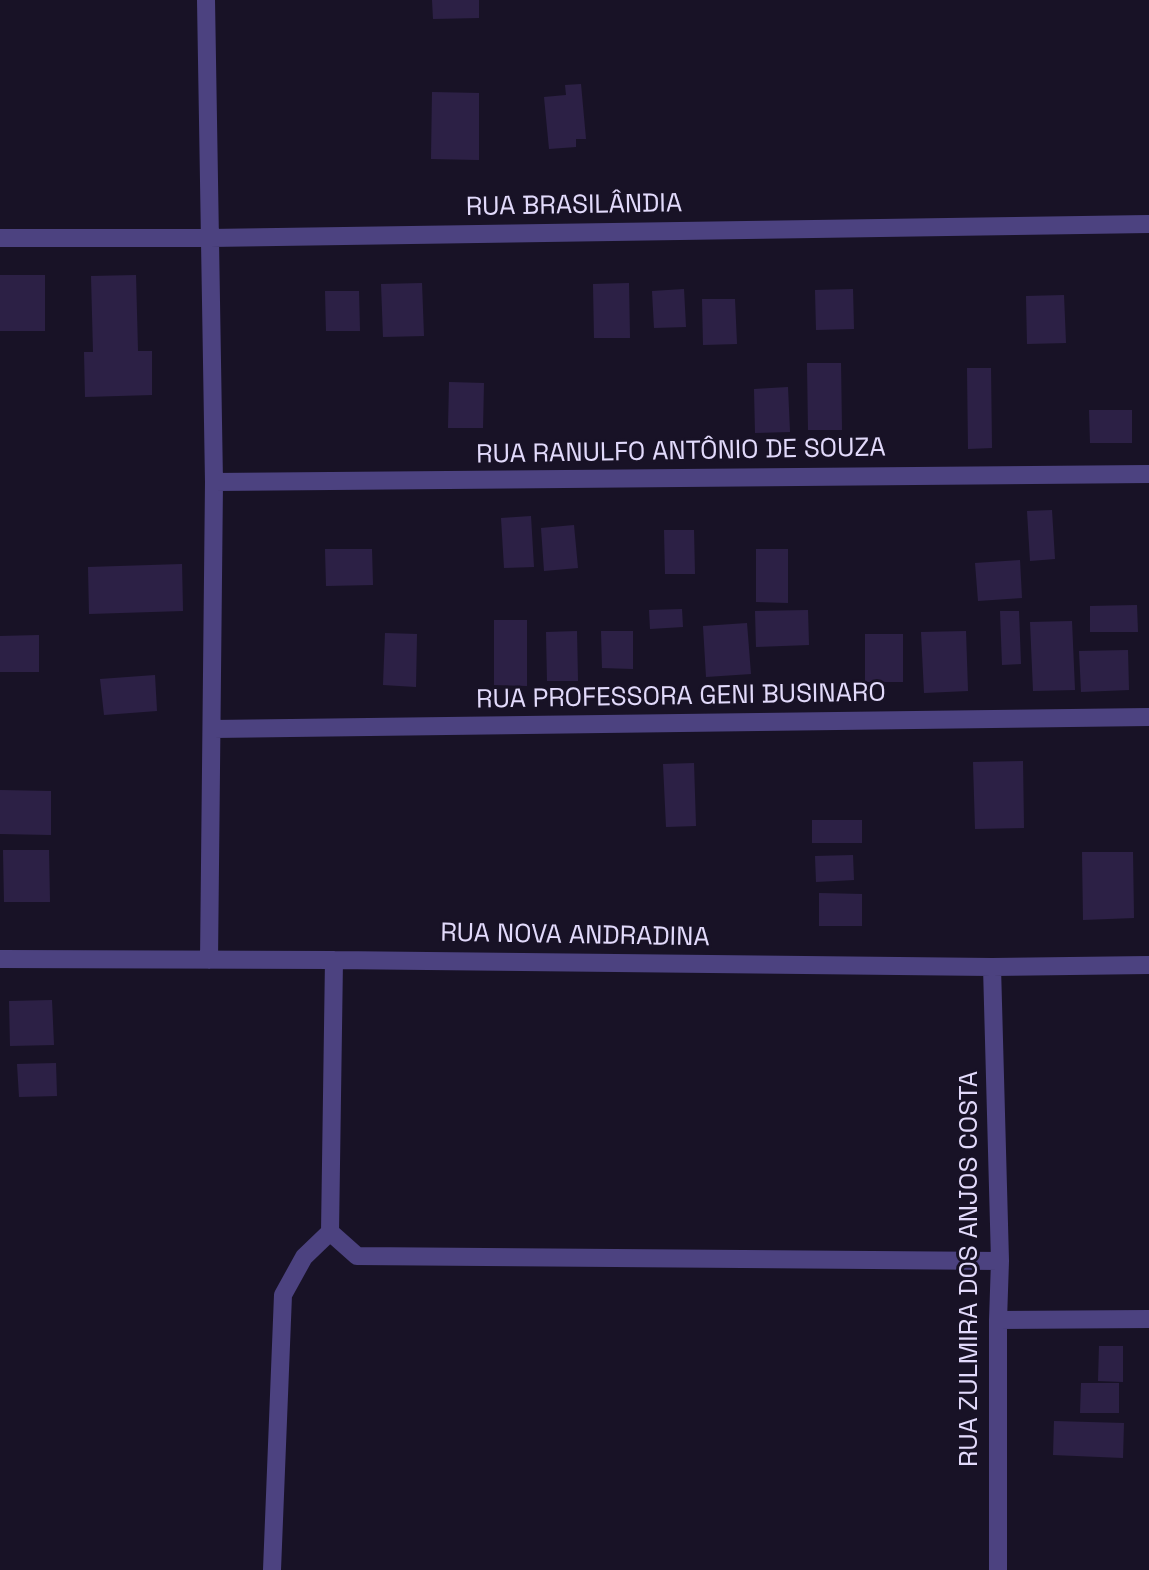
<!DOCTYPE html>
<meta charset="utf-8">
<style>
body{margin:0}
canvas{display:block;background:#181226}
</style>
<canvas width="1149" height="1570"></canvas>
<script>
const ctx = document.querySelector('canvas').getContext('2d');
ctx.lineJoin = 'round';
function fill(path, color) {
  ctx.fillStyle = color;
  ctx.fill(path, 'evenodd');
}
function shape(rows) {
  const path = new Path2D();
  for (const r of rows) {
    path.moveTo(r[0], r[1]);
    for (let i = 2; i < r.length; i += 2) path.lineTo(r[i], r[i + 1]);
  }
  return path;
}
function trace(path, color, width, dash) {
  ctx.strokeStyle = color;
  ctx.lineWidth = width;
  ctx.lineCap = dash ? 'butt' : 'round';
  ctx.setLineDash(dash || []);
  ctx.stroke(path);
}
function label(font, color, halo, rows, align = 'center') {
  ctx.font = font + ' "Space Grotesk",sans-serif';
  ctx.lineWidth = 6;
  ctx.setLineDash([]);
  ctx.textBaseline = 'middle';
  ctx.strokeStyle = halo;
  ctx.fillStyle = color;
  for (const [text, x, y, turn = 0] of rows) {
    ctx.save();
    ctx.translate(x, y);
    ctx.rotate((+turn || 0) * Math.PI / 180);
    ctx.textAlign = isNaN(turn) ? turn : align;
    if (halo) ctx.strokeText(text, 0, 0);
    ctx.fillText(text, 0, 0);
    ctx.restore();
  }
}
fill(shape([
 [432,0,479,0,479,18,433,19],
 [581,84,586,139,576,139,576,147,549,149,544,97,566,95,565,85],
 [432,92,479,93,479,160,431,159],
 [0,275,45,275,45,331,0,331],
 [136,275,138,351,152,351,152,395,85,397,84,352,93,352,91,276],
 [422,283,424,336,383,337,381,284],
 [629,283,630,338,594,338,593,284],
 [684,289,686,327,654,328,652,291],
 [853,289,854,329,816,330,815,290],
 [325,291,359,291,360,331,326,331],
 [1064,295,1066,343,1027,344,1026,296],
 [702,299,735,299,737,344,703,345],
 [807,363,841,363,842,430,808,430],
 [967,368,991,368,992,448,968,449],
 [449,382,484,383,483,428,448,428],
 [788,387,790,432,755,433,754,389],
 [1089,410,1132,410,1132,443,1090,443],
 [1052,510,1055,559,1030,561,1027,511],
 [531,516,534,567,504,568,501,518],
 [574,525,578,568,544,571,541,528],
 [664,530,694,530,695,574,665,574],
 [325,549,372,549,373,585,326,586],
 [756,549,788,549,788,603,756,602],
 [1020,560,1022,598,978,601,975,563],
 [182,564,183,611,89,614,88,567],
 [1137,605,1138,632,1090,632,1090,606],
 [682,609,683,627,650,629,649,610],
 [808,610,809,645,756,647,755,611],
 [1000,611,1019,611,1021,664,1002,665],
 [494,620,527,620,527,686,494,685],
 [1072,621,1075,690,1033,691,1030,622],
 [747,623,751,674,706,677,703,626],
 [577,631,578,681,547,681,546,632],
 [601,631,633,631,633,669,602,668],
 [966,631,968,691,924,693,921,632],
 [385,633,417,634,416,687,383,685],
 [865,634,903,634,903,682,865,682],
 [39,635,39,672,0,672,0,636],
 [1128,650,1129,690,1081,692,1079,651],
 [155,675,157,711,104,715,100,679],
 [1023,761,1024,828,975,829,973,762],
 [694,763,696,826,666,827,663,764],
 [0,790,51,791,51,835,0,834],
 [812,820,862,820,862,843,812,843],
 [3,850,49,850,50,902,4,902],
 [1082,852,1133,852,1134,918,1083,920],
 [853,855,854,880,816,882,815,856],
 [819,893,862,894,862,926,819,926],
 [52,1000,54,1045,10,1046,9,1001],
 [56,1063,57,1096,19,1097,17,1064],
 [1099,1346,1123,1346,1123,1382,1098,1381],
 [1081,1383,1119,1383,1119,1413,1080,1413],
 [1054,1421,1124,1423,1123,1458,1053,1455]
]), '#2c2045');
trace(shape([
 [206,0,214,482,209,960],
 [0,238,210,238,1149,224],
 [214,482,1149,474],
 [213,729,1149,717],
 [0,959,334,960,992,967,1149,965],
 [334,960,330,1232,357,1256,1000,1261],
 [992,967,1000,1261,998,1320,998,1570],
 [998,1320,1149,1319],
 [272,1570,283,1295,304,1257,330,1232]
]), '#4c4280', 18);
label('26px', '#e2dafb', '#181226', [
 ["RUA BRASILÂNDIA",574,206,-1],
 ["RUA RANULFO ANTÔNIO DE SOUZA",681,452,-1],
 ["RUA PROFESSORA GENI BUSINARO",681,697,-1],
 ["RUA NOVA ANDRADINA",575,936,1],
 ["RUA ZULMIRA DOS ANJOS COSTA",970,1269,-90]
]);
</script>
